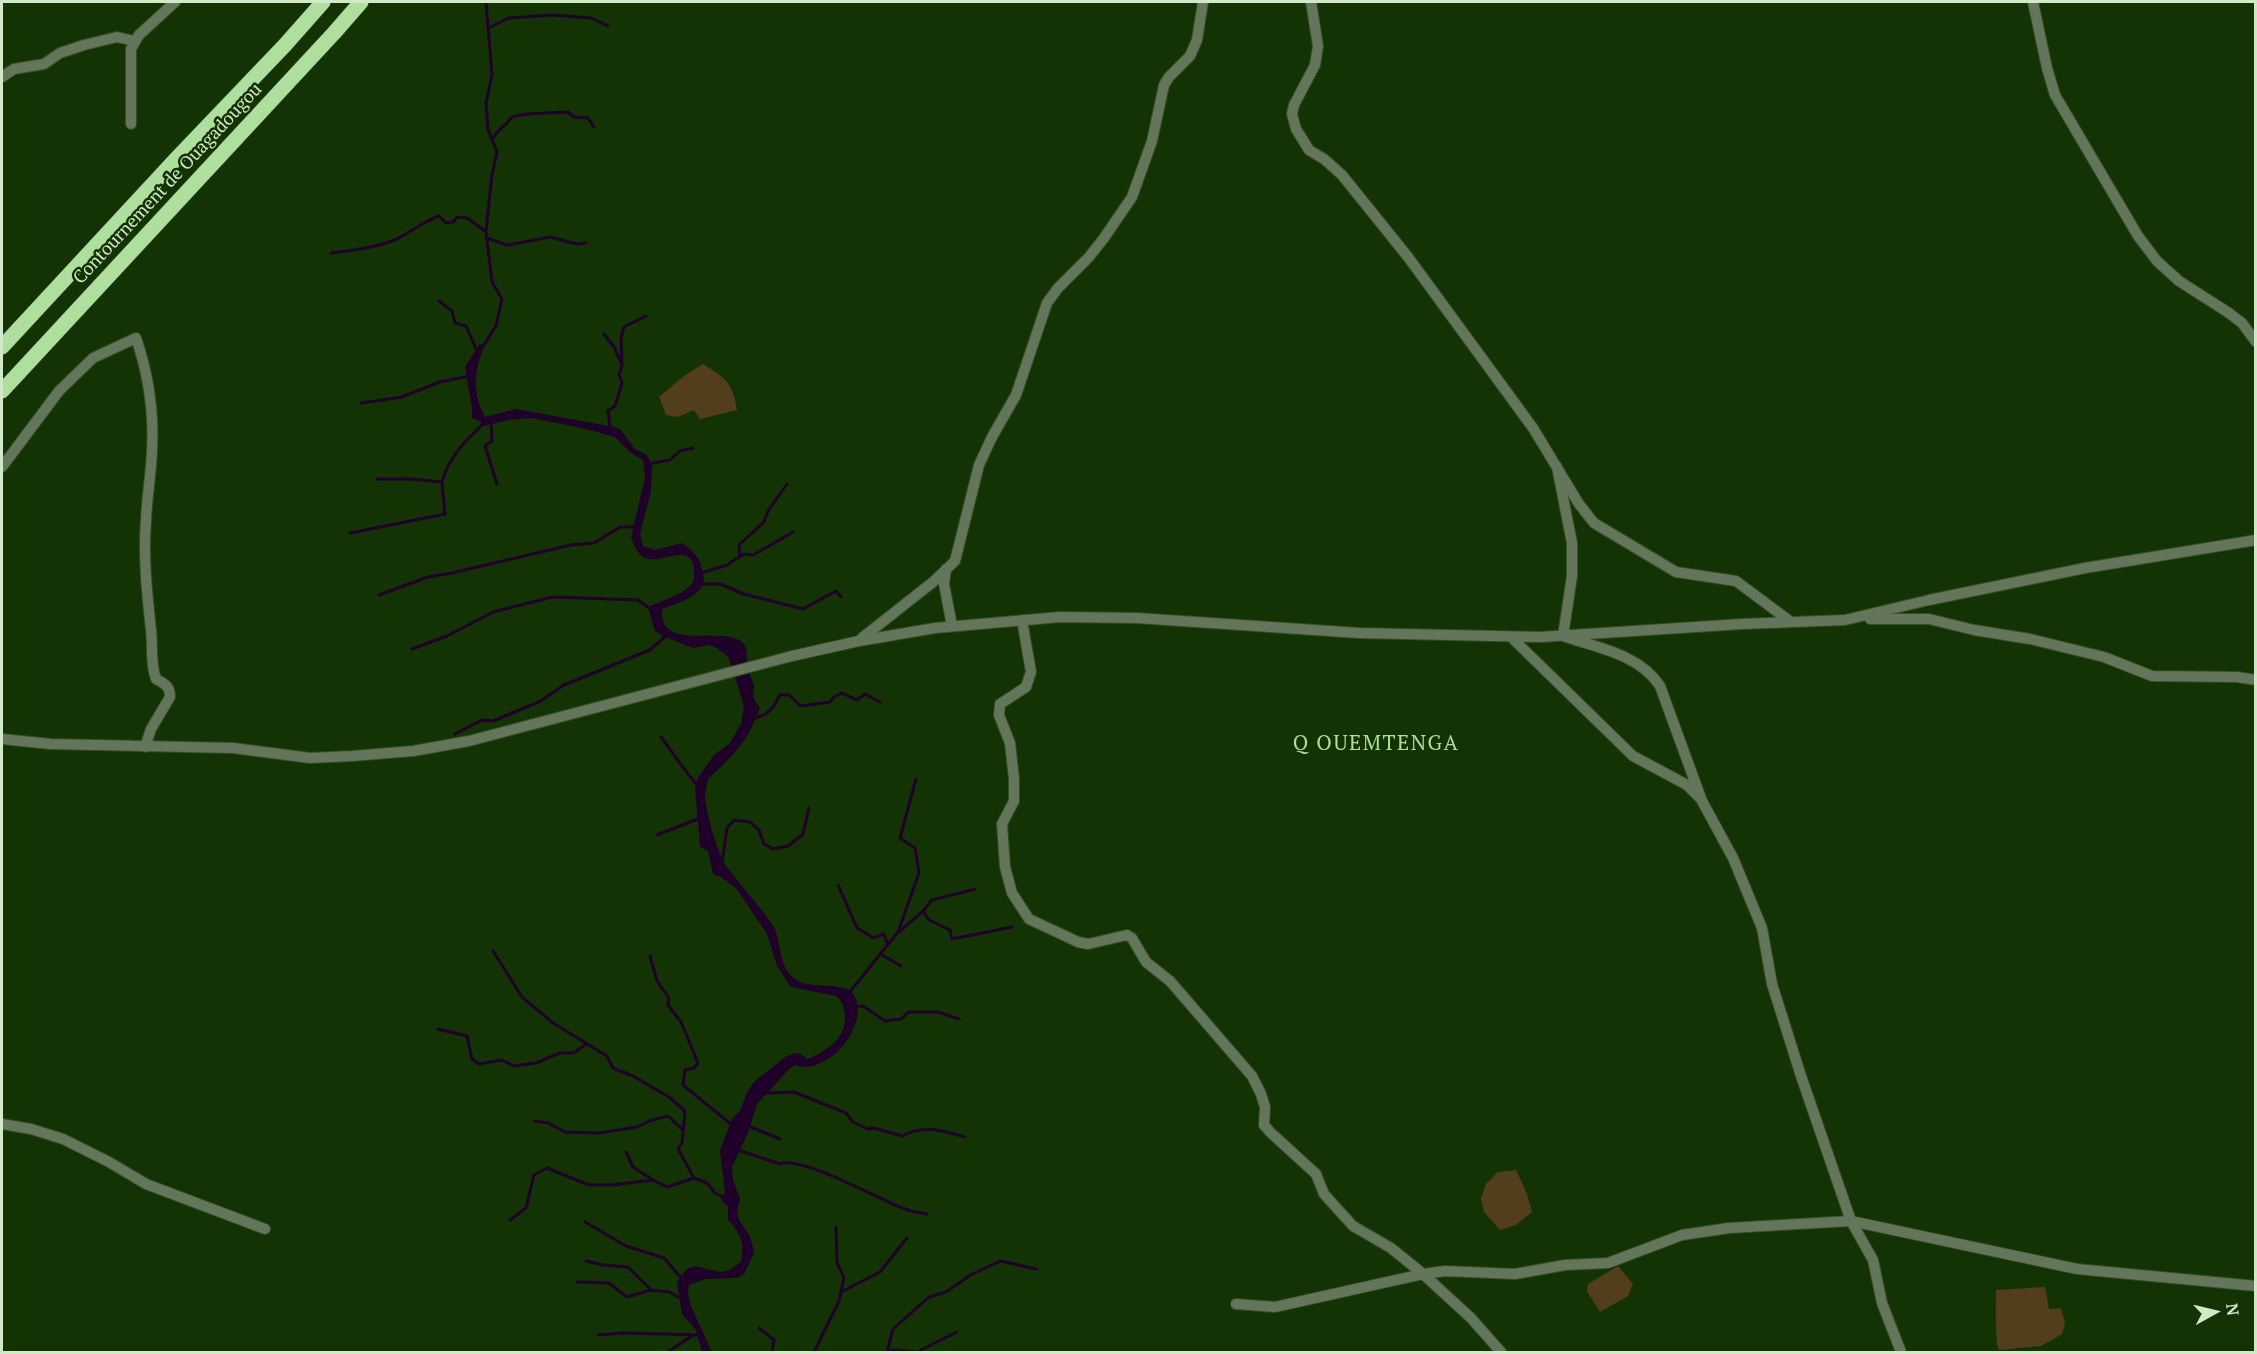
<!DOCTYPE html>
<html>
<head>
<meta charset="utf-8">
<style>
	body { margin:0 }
	#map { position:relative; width:2257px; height:1354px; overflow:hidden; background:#143305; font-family:"PT Serif",serif }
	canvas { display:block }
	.frame { position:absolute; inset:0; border:3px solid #d1e9c9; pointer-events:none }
	.north { position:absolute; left:2185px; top:1282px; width:60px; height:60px; -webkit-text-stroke:4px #143305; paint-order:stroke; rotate:82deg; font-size:16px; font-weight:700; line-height:24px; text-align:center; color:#d1e9c9 }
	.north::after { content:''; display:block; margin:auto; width:21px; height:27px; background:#d1e9c9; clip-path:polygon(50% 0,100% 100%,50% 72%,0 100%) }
</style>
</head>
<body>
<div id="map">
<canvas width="2257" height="1354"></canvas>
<div class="frame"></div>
<div class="north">N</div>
</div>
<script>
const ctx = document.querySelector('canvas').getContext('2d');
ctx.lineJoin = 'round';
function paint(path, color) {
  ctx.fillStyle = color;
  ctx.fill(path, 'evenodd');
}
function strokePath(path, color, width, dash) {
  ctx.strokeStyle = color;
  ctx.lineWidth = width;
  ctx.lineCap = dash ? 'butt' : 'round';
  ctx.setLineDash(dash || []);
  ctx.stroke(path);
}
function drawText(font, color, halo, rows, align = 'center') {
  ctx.font = font + ' "PT Serif",serif';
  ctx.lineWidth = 5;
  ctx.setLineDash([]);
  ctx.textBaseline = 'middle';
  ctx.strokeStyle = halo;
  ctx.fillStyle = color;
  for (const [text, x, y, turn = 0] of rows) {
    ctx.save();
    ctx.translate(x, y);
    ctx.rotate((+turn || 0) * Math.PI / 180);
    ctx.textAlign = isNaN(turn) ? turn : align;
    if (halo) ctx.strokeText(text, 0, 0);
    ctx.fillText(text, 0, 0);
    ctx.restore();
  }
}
const green = new Path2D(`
	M 703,364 C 726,379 732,381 737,410 L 700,419 L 694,410 L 678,417 L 666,415 L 659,397 L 684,376 Z
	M 1516,1170 L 1527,1194 L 1532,1212 L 1516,1225 L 1500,1230 L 1484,1212 L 1481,1198 L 1486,1184 L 1498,1172 Z
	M 1618,1266 L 1633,1284 L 1628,1296 L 1600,1312 L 1587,1291 L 1588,1284 Z
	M 2045,1287 L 2049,1309 L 2061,1308 L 2065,1323 L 2062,1334 L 2041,1346 L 1999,1350 C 1995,1343 1996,1303 1996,1290 Z`);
const water = new Path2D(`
	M 485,343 C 484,349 480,355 479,361 C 473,382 475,398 485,417 L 516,409 L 609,426 L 620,429 L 635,449 L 647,455 L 652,465 L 651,491 L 640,534 L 643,546 L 655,550 L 682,543 C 692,550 700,557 702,569 C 703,573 705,580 703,584 C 698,598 675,604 662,609 C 659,654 725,624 743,643 C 749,649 746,658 747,666 L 733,668 L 728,657 L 717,648 L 710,645 L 693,648 L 665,637 L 655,631 L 648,607 C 660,601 692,592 694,579 C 698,534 659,568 643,557 C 637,553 633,543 631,537 L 645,478 L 643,460 L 630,452 L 615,437 L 582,428 L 531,418 L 509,420 L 483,426 L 480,421 L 472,418 L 472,409 L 465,367 L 479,345 Z
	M 749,673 L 754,685 L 753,697 L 760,708 C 748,741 733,756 708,779 C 707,785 705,792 705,797 C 706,813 718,855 727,867 C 741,886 758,904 772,924 C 783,941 776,968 798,981 C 812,989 846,981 854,995 C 871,1025 827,1077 796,1065 L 790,1068 L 757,1104 L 748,1133 L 732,1167 L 733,1179 L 740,1199 L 737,1211 L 739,1220 L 750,1236 L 754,1252 L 745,1273 L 737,1278 L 706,1279 L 689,1285 L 688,1292 L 690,1304 L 712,1352 L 702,1352 L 696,1330 L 682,1314 L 677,1282 L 687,1269 L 695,1266 L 720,1272 L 730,1270 L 741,1262 C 745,1245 741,1233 728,1220 L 728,1207 L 721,1200 L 725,1192 L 720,1150 L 732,1119 L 740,1111 L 746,1094 L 754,1082 L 785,1057 L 795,1053 L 801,1054 L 807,1059 L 811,1058 C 819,1053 830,1048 836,1041 C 847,1030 849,1006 836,996 L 791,987 L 777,966 L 767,934 L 737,889 L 721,877 L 713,874 L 708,851 L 700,847 L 695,789 L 697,779 L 714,755 L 730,743 L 741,724 L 744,706 L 735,677 Z`);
const stream = new Path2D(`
	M 488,28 L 509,18 L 552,15 L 591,18 L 608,26
	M 492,140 C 497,129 505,127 512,117 L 526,114 L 568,112 L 574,117 L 588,118 L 594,127
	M 486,238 L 508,245 L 550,237 L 577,244 L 586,243
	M 331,253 C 354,250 376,248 397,239 C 411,232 424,221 439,216 L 446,223 L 453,222 L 457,217 L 467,218 L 485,231
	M 439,301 L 452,311 L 455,323 L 466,326 L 477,351
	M 604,334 L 614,347 L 621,363
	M 484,345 L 496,326 L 502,299 L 492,282 L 486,231 L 492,175 L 497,152 L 488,129 L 486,104 L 492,74 L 486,2
	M 361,403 L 402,397 L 440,382 L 469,376
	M 491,422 L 492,441 L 485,446 L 497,484
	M 610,427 L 608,411 L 615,406 L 622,383 L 619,374 L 622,366 L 621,338 L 624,327 L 646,316
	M 648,464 L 670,460 L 680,451 L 693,448
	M 377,479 L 410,479 L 442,482 C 448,458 466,440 484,423
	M 350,533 L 445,514 L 442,483
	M 740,556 L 739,545 L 764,522 L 768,511 L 787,484
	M 701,573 L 727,565 L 744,554 L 753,555 L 793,532
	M 702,584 L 720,584 L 744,594 L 803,609 L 836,591 L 841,597
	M 379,595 L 428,577 L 452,573 L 571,545 L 594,543 L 620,527 L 635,527
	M 412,649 L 447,636 L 493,612 L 553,597 L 638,600 L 649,608
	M 753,718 C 767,717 774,707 780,695 L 789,695 L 801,706 L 830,702 L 834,697 L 842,693 L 857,700 L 865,694 L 880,702
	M 455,734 L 482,720 L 493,721 L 539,702 L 564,685 L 650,650 L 666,636
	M 661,737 C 673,753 684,770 697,785
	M 657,835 L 700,818
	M 722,863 L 727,828 L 734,820 L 750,822 L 759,830 L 764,844 L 773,849 L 788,846 L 803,834 L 809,808
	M 838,885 L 857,928 L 874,938 L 884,934 L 888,945
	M 923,911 L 932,900 L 975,889
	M 899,932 L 923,911 L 929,920 L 950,930 L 952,939 L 1012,927
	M 493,951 L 522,997 L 553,1023 L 607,1056 L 613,1068 L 633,1076 L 669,1097 L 685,1111 L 682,1143 L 678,1149 L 694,1178 L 707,1183 L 715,1193 L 724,1197
	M 882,955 L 901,966
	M 650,956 L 657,981 L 669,998 L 668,1005 L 681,1022 L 698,1063 L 694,1068 L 685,1070 L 683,1085 L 732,1125
	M 849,993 L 898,932 L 919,873 L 915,848 L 900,838 L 916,779
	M 855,1007 L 863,1006 L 885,1021 L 901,1019 L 909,1012 L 938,1012 L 959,1019
	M 438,1029 L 467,1036 L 472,1059 L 479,1064 L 502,1060 L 514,1066 L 536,1063 L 560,1053 L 574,1053 L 586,1044
	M 765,1093 L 794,1092 L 846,1113 L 853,1122 L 868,1129 L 874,1128 L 902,1136 C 923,1124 944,1131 965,1137
	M 535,1121 L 548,1123 L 565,1132 L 600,1133 L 637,1127 L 649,1121 L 668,1116 L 683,1130
	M 748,1126 L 780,1139
	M 738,1150 L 780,1164 C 802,1155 879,1200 905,1209 C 912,1212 920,1212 927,1214
	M 626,1152 L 633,1167 L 653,1180
	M 510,1220 L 526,1208 L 534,1175 L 547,1168 L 589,1185 L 612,1185 L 653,1180 L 667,1187 L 694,1178
	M 585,1222 L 626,1246 L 664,1258 L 682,1279
	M 586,1261 L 603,1265 L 628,1267 L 651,1290 L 669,1292 L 680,1298
	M 577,1282 L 609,1283 L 627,1297 L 651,1290
	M 841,1292 L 880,1272 L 907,1238
	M 759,1328 L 774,1340 L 772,1352
	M 598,1335 L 623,1333 L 701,1335
	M 668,1352 L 693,1335
	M 814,1352 L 839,1301 L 844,1278 L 837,1262 L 836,1227
	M 885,1352 L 894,1350 L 917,1352 L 957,1332
	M 887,1352 L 893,1329 L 929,1297 L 946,1292 L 972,1274 L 1001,1261 L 1036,1269`);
const minor = new Path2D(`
	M 1311,2 L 1318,46 L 1315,65 L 1294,105 L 1292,114 L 1296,129 L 1309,150 L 1324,159 L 1342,175 L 1408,257 L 1533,428 L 1579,504 L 1594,523 L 1676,572 L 1736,581 L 1791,622
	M 2033,2 L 2047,68 L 2055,95 L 2138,236 L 2157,261 L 2179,281 L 2229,313 L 2242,323 L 2256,342
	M 2,77 L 14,69 L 44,64 L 60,53 L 84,45 L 117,37 L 134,41
	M 131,124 L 131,49 L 139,35 L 175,2
	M 2,467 L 59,391 L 93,358 L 136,338 C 148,373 154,414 152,451 C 151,474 147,497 146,520 C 143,556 147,593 151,630 C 153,646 150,664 156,679 C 165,684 170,686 170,697 L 151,729 L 145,747
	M 1557,467 L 1572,543 L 1572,576 L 1563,636 C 1598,648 1639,654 1660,686 L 1702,801 L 1733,858 L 1762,928 L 1772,984 L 1801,1076 L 1851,1221 L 1873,1260 L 1882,1303 L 1901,1352
	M 946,569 L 944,584 L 952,626
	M 1870,619 L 1929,619 L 1974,630 L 2030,639 L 2104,657 L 2152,676 L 2237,677 L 2256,680
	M 1022,620 L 1031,672 L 1026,687 L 1000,704 L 999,715 L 1010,743 L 1014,779 L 1014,801 L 1002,824 L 1005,867 L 1012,893 L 1029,919 L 1078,942 L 1088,944 L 1127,935 L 1132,938 L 1146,962 L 1170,981 L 1252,1076 L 1261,1094 L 1265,1107 L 1264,1125 L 1270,1132 L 1316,1174 L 1324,1194 L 1353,1226 L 1391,1248 L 1423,1274 L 1471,1318 L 1501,1352
	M 1511,637 L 1633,756 L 1687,785 L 1700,798
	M 862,638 L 933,582 L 955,561 L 979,465 L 992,437 L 1016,395 L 1047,303 L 1058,288 L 1089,257 L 1104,238 L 1132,197 L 1152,141 L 1164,85 L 1169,77 L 1190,56 L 1197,40 L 1203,2
	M 2,739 L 51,744 L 233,748 L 310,758 L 352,756 L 413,751 L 469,741 L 792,656 L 859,641 L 935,628 L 1060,617 L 1137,618 L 1359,633 L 1540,637 L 1742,624 L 1845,620 L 1929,600 L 2085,568 L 2256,540
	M 2,1124 L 31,1129 L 63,1139 L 109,1162 L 146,1184 L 265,1229
	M 1236,1304 L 1275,1307 L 1423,1274 L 1445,1271 L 1515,1274 L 1565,1265 L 1608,1263 L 1682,1235 L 1729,1228 L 1851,1221 L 2077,1269 L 2256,1286`);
const highway = new Path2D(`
	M 2,347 L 176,159 L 285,45 L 323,2
	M 2,391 L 334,33 L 361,2`);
const streetNames = [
	["Contournement de Ouagadougou",168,184,-47]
];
const quarterNames = [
	["Q OUEMTENGA",1376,744]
];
paint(green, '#533e1c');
paint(water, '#1f0029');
strokePath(stream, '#1f0029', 3);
strokePath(minor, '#325024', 12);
strokePath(highway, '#325024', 16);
strokePath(minor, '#63765c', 10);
strokePath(highway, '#afdf9e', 15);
drawText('18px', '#d1e9c9', '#143305', streetNames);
ctx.letterSpacing = '1.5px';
drawText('21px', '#addc9b', '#143305', quarterNames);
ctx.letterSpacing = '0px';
</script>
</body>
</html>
